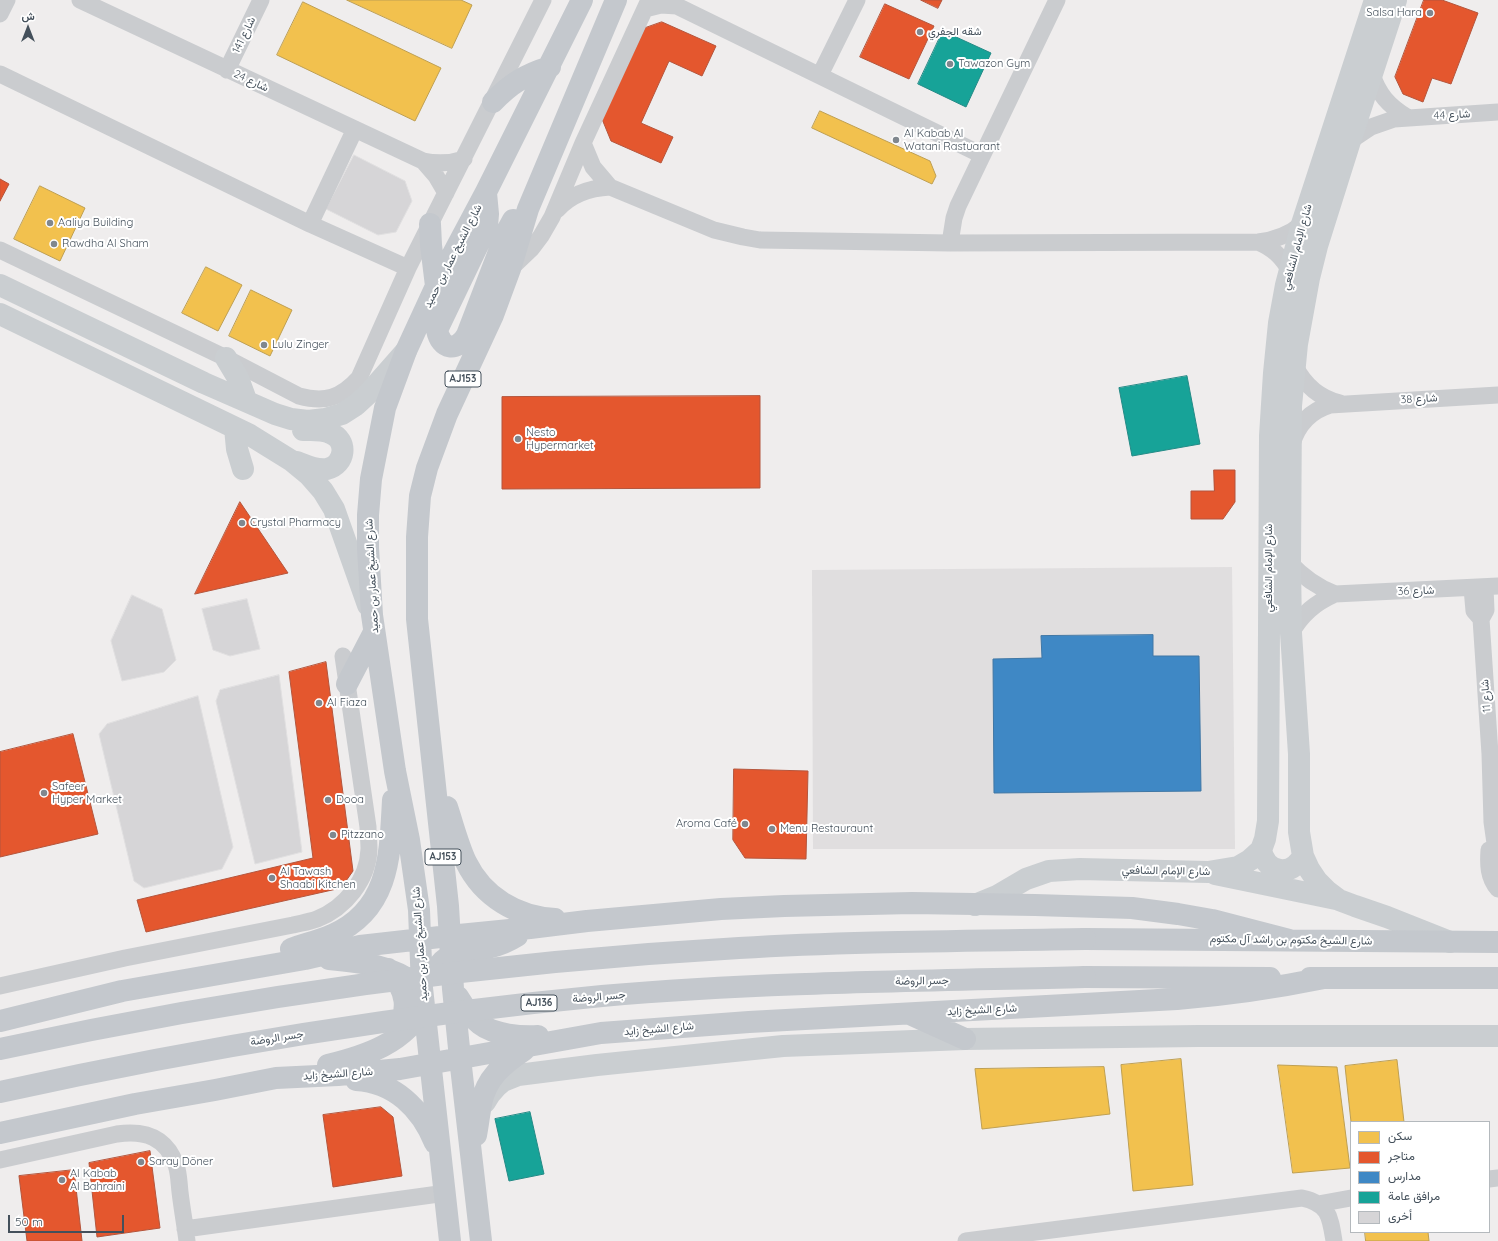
<!DOCTYPE html>
<html>
<head>
<meta charset="utf-8">
<style>
	body { margin:0 }
	#map { position:relative; width:1498px; height:1241px; overflow:hidden; background:#efeded; font-family:Quicksand,Vazirmatn,sans-serif }
	canvas { display:block }
	.legend { position:absolute; left:1350px; top:1121px; width:140px; height:112px; box-sizing:border-box; background:#fff; border:1px solid #b4b9bd; margin:0; padding:5px 7px; list-style:none; font-size:12px; color:#44505b }
	.legend li { display:flex; align-items:center; gap:8px; height:20px }
	.legend b { width:20px; border:1px solid #b4b9bd }
	.north { position:absolute; left:8px; top:8px; width:40px; height:40px; -webkit-text-stroke:3px #fff; paint-order:stroke; rotate:0deg; font-size:11px; font-weight:700; line-height:16px; text-align:center; color:#44505b }
	.north::after { content:''; display:block; margin:auto; width:14px; height:18px; background:#44505b; clip-path:polygon(50% 0,100% 100%,50% 72%,0 100%) }
	.scale { position:absolute; left:8px; top:1215px; width:116px; height:18px; box-sizing:border-box; border:2px solid #44505b; border-top:0; padding-left:5px; font-size:12px; line-height:14px; white-space:nowrap; color:#44505b; -webkit-text-stroke:3px #fff; paint-order:stroke }
</style>
</head>
<body>
<div id="map">
<canvas width="1498" height="1241"></canvas>
<ul class="legend">
<li><b style="height:11px;background:#f2c14e"></b>سكن</li>
<li><b style="height:11px;background:#e4572e"></b>متاجر</li>
<li><b style="height:11px;background:#3f88c5"></b>مدارس</li>
<li><b style="height:11px;background:#17a398"></b>مرافق عامة</li>
<li><b style="height:11px;background:#d6d5d7"></b>أخرى</li>
</ul>
<div class="north">ش</div>
<div class="scale">50 m</div>
</div>
<script>
const ctx = document.querySelector('canvas').getContext('2d');
ctx.lineJoin = 'round';
function paint(path, color) {
  ctx.fillStyle = color;
  ctx.fill(path, 'evenodd');
}
function strokePath(path, color, width, dash) {
  ctx.strokeStyle = color;
  ctx.lineWidth = width;
  ctx.lineCap = dash ? 'butt' : 'round';
  ctx.setLineDash(dash || []);
  ctx.stroke(path);
}
function drawText(font, color, halo, rows, align = 'center') {
  ctx.font = font + ' Quicksand,Vazirmatn,sans-serif';
  ctx.lineWidth = 4;
  ctx.setLineDash([]);
  ctx.textBaseline = 'middle';
  ctx.strokeStyle = halo;
  ctx.fillStyle = color;
  for (const [text, x, y, turn = 0] of rows) {
    ctx.save();
    ctx.translate(x, y);
    ctx.rotate((+turn || 0) * Math.PI / 180);
    ctx.textAlign = isNaN(turn) ? turn : align;
    if (halo) ctx.strokeText(text, 0, 0);
    ctx.fillText(text, 0, 0);
    ctx.restore();
  }
}
const education = new Path2D(`
	M 1232,567 L 1235,849 L 813,849 L 812,570 Z`);
const homes = new Path2D(`
	M 347,0 L 461,0 L 472,5 L 452,48 Z
	M 303,2 L 441,68 L 415,121 L 277,55 Z
	M 820,111 L 930,161 L 936,176 L 932,184 L 812,128 Z
	M 40,186 L 85,208 L 60,261 L 14,239 Z
	M 206,267 L 242,285 L 218,331 L 182,313 Z
	M 251,290 L 292,310 L 270,356 L 229,336 Z
	M 1181,1059 L 1193,1185 L 1133,1191 L 1121,1065 Z
	M 1397,1060 L 1404,1122 L 1351,1122 L 1345,1066 Z
	M 1278,1065 L 1337,1067 L 1350,1168 L 1293,1173 Z
	M 1104,1067 L 1110,1114 L 982,1129 L 975,1069 Z
	M 1365,1232 L 1428,1232 L 1429,1241 L 1366,1241 Z`);
const shops = new Path2D(`
	M 921,0 L 942,0 L 938,8 Z
	M 1424,0 L 1442,0 L 1478,13 L 1451,84 L 1432,78 L 1423,102 L 1403,94 L 1395,77 Z
	M 885,4 L 934,26 L 909,79 L 860,57 Z
	M 662,22 L 716,46 L 702,76 L 669,61 L 641,123 L 673,137 L 661,163 L 611,141 L 602,119 L 645,28 Z
	M 0,179 L 9,184 L 0,201 Z
	M 760,396 L 760,488 L 502,489 L 502,397 Z
	M 1214,470 L 1235,470 L 1235,502 L 1223,519 L 1191,519 L 1191,491 L 1214,491 Z
	M 240,502 L 288,573 L 195,594 Z
	M 326,662 L 353,871 L 341,888 L 146,932 L 137,900 L 313,858 L 289,672 Z
	M 73,734 L 98,834 L 0,857 L 0,752 Z
	M 734,769 L 808,771 L 806,859 L 745,858 L 733,840 Z
	M 381,1107 L 393,1117 L 402,1176 L 333,1187 L 323,1115 Z
	M 150,1151 L 160,1228 L 97,1237 L 89,1163 Z
	M 74,1170 L 82,1241 L 27,1241 L 19,1176 Z`);
const schools = new Path2D(`
	M 1153,635 L 1153,656 L 1199,656 L 1201,791 L 994,793 L 993,659 L 1042,658 L 1041,636 Z`);
const public = new Path2D(`
	M 943,31 L 991,53 L 966,107 L 918,84 Z
	M 1187,376 L 1200,444 L 1132,456 L 1119,388 Z
	M 530,1112 L 544,1174 L 509,1181 L 495,1119 Z`);
const building = new Path2D(`
	M 354,155 L 405,181 L 412,201 L 396,232 L 378,235 L 326,209 Z
	M 132,595 L 162,609 L 176,660 L 164,672 L 122,681 L 111,641 Z
	M 247,599 L 260,649 L 230,656 L 213,650 L 202,609 Z
	M 279,675 L 302,852 L 255,864 L 216,701 L 220,690 Z
	M 198,696 L 233,847 L 222,869 L 144,888 L 134,881 L 99,734 L 107,724 Z`);
const street = new Path2D(`
	M 80,0 L 423,161 C 437,164 449,164 464,159
	M 645,9 L 661,5 L 677,6 L 982,155
	M 0,14 L 7,0
	M 227,70 L 261,0
	M 0,74 L 310,224 L 408,268
	M 1372,74 C 1378,94 1389,106 1407,117
	M 820,75 L 857,0
	M 1350,141 L 1371,127 L 1394,119 L 1498,112
	M 583,143 L 593,167 L 610,187 L 714,230 L 743,237 L 760,240 L 950,243 L 1258,242 C 1276,240 1289,235 1302,224
	M 423,161 L 436,176 L 446,193
	M 557,210 C 571,194 589,188 610,187
	M 310,224 L 355,129
	M 1258,242 C 1273,248 1282,257 1290,271
	M 950,243 L 954,218 L 958,206 L 1057,0
	M 0,250 L 226,358 L 299,396 C 325,403 341,398 359,378 L 408,268 L 543,0
	M 510,269 L 532,248 L 541,236 L 552,217 L 583,143 L 649,0
	M 1295,366 C 1305,386 1319,398 1340,403
	M 1292,444 C 1298,424 1310,411 1330,405 L 1498,395
	M 1290,563 C 1303,577 1317,587 1335,594
	M 1485,587 L 1486,610 L 1481,619 L 1490,754 L 1492,822 L 1498,864
	M 1472,588 L 1474,611 L 1481,619
	M 1291,633 C 1302,614 1315,603 1335,594 L 1498,586
	M 1489,850 C 1488,864 1488,878 1498,889
	M 0,986 L 125,958 L 293,925 C 301,923 309,922 317,919 C 345,908 368,880 369,849 C 369,842 368,834 368,827 L 343,656
	M 0,1160 L 117,1134 C 145,1130 166,1137 176,1165 C 179,1173 179,1184 180,1192 C 182,1209 185,1225 187,1241
	M 1489,1179 L 1498,1178
	M 1318,1204 L 1351,1198
	M 185,1229 L 446,1193
	M 966,1241 L 1302,1198 C 1329,1204 1330,1216 1334,1241`);
const secondary = new Path2D(`
	M 1396,0 L 1350,141 L 1317,246 L 1309,278 L 1297,344 L 1291,406 L 1290,563 L 1291,633 L 1299,754 L 1299,832 L 1303,856 L 1309,869 L 1317,881 L 1327,891 L 1339,900 L 1355,906 L 1387,917 L 1450,942
	M 0,285 L 204,383 L 275,414 L 291,419 L 308,421 L 325,419 L 342,414 L 356,405 L 369,393 L 406,351
	M 0,314 L 250,435 L 292,461 L 309,475 L 323,491 L 334,509 L 368,605
	M 226,358 L 238,378 L 246,400
	M 235,428 L 237,449 L 243,469
	M 297,462 C 305,465 317,471 327,469 C 345,465 349,440 330,433 C 323,429 311,430 303,430
	M 1261,850 C 1266,873 1291,878 1303,856
	M 1215,874 L 1336,899
	M 975,905 L 997,896 L 1026,879 L 1049,871 L 1080,869 L 1208,872 L 1238,867 L 1250,860 L 1261,850 L 1265,839 L 1268,821 L 1270,436 L 1274,373 L 1279,323 L 1286,285 L 1302,224 L 1375,0
	M 485,1102 L 490,1094 L 497,1086 L 503,1081 L 518,1075 L 597,1065 L 783,1046 L 965,1039 L 1198,1036 L 1498,1036`);
const primary = new Path2D(`
	M 493,102 C 510,84 526,74 550,67
	M 486,193 L 488,214 L 487,226 L 437,330 C 441,350 457,352 467,335 L 507,231 L 513,220
	M 430,224 L 431,245 L 436,286
	M 347,684 L 374,632
	M 447,807 C 453,825 458,845 466,862 C 483,897 517,917 555,919
	M 1085,939 L 1498,942
	M 291,949 C 304,944 319,941 332,935 C 390,910 390,855 393,800
	M 329,959 C 361,962 391,965 417,985
	M 440,964 C 451,949 475,952 491,947 C 500,945 509,941 517,936
	M 388,969 C 408,992 409,1008 397,1036
	M 1085,977 L 1270,978
	M 1310,978 L 1498,978
	M 458,997 C 464,1007 471,1017 480,1024 C 494,1035 522,1037 538,1036
	M 912,1015 L 965,1039
	M 0,1021 L 122,991 L 305,959 L 360,946 L 449,936 L 530,928 L 587,921 L 721,909 L 784,906 L 912,903 L 1035,905 L 1132,908 L 1178,914 L 1212,920 L 1289,940
	M 328,1065 C 365,1056 406,1043 424,1006
	M 356,1080 C 394,1082 421,1108 435,1143
	M 0,1133 L 135,1104 L 215,1090 L 276,1078 L 338,1075 L 400,1069 L 601,1033 L 749,1022 L 1177,999 C 1227,995 1275,988 1324,978
	M 476,1135 C 478,1125 479,1115 481,1104 C 486,1078 503,1064 524,1050
	M 450,1241 L 422,988 L 419,910 L 409,840 L 395,771 L 372,615 L 368,548 L 368,515 L 371,479 L 385,408 L 406,351 L 436,286 L 486,192 L 582,0
	M 481,1241 L 460,1058 L 453,989 L 448,906 L 417,619 L 417,537 L 420,496 L 427,468 L 447,414 L 493,315 L 510,269 L 528,209 L 616,0`);
const primaryBridge = new Path2D(`
	M 0,1049 C 243,996 491,962 739,948 C 854,941 969,941 1085,939
	M 0,1092 C 199,1048 399,1015 602,996 C 762,982 924,981 1085,977`);
const markers = [
	[1430,13,4,"#80878e"],
	[920,32,4,"#80878e"],
	[950,64,4,"#80878e"],
	[896,140,4,"#80878e"],
	[50,223,4,"#80878e"],
	[54,244,4,"#80878e"],
	[264,345,4,"#80878e"],
	[518,439,4,"#80878e"],
	[242,523,4,"#80878e"],
	[319,703,4,"#80878e"],
	[44,793,4,"#80878e"],
	[328,800,4,"#80878e"],
	[745,824,4,"#80878e"],
	[772,829,4,"#80878e"],
	[333,835,4,"#80878e"],
	[272,878,4,"#80878e"],
	[141,1162,4,"#80878e"],
	[62,1180,4,"#80878e"]
];
const shields = [
	[463,379,36],
	[443,857,36],
	[539,1003,36]
];
const shieldNames = [
	["AJ153",463,379],
	["AJ153",443,857],
	["AJ136",539,1003]
];
const poiNames = [
	["Salsa Hara",1422,13,"right"],
	["شقه الجفري",928,32],
	["Tawazon Gym",958,64],
	["Al Kabab Al",904,134],
	["Watani Rastuarant",904,147],
	["Aaliya Building",58,223],
	["Rawdha Al Sham",62,244],
	["Lulu Zinger",272,345],
	["Nesto",526,433],
	["Hypermarket",526,446],
	["Crystal Pharmacy",250,523],
	["Al Fiaza",327,703],
	["Safeer",52,787],
	["Hyper Market",52,800],
	["Dooa",336,800],
	["Aroma Café",737,824,"right"],
	["Menu Restauraunt",780,829],
	["Pitzzano",341,835],
	["Al Tawash",280,872],
	["Shaabi Kitchen",280,885],
	["Saray Döner",149,1162],
	["Al Kabab",70,1174],
	["Al Bahraini",70,1187]
];
const streetNames = [
	["شارع 141",244,35,-64],
	["شارع 24",251,81,25],
	["شارع 44",1452,115,-3],
	["شارع الإمام الشافعي",1297,247,-75],
	["شارع الشيخ عمار بن حميد",453,256,-63],
	["شارع 38",1419,399,-3],
	["شارع الإمام الشافعي",1269,568,-90],
	["شارع الشيخ عمار بن حميد",372,576,-93],
	["شارع 36",1416,591,-2],
	["شارع 11",1486,696,-94],
	["شارع الإمام الشافعي",1166,871,1],
	["شارع الشيخ مكتوم بن راشد آل مكتوم",1291,940,1],
	["شارع الشيخ عمار بن حميد",420,944,-94],
	["جسر الروضة",922,981,-1],
	["جسر الروضة",599,997,-5],
	["شارع الشيخ زايد",982,1010,-3],
	["شارع الشيخ زايد",659,1029,-5],
	["جسر الروضة",277,1038,-9],
	["شارع الشيخ زايد",338,1074,-4]
];
paint(education, '#e0dedf');
paint(homes, '#f2c14e');
strokePath(homes, '#be9f52', 1);
paint(shops, '#e4572e');
strokePath(shops, '#b4553c', 1);
paint(schools, '#3f88c5');
strokePath(schools, '#4077a5', 1);
paint(public, '#17a398');
strokePath(public, '#248a86', 1);
paint(building, '#d6d5d7');
strokePath(building, '#e0dfe0', 1);
strokePath(street, '#cacccf', 17);
strokePath(secondary, '#caced1', 22);
strokePath(primary, '#c4c8cd', 22);
strokePath(primaryBridge, '#c4c8cd', 22);
for (const [x, y, r, color] of markers) {
  const dot = new Path2D();
  dot.arc(x, y, r, 0, 2 * Math.PI);
  ctx.fillStyle = color;
  ctx.fill(dot);
  strokePath(dot, '#fff', 1.5);
}
for (const [x, y, w] of shields) {
  const box = new Path2D();
  box.roundRect(x - w / 2, y - 8, w, 16, 3);
  ctx.fillStyle = '#fff';
  ctx.fill(box);
  strokePath(box, '#44505b', 1);
}
drawText('bold 10px', '#44505b', null, shieldNames);
drawText('11px', '#44505b', '#fff', poiNames, 'left');
drawText('11px', '#44505b', '#fff', streetNames);
</script>
</body>
</html>
